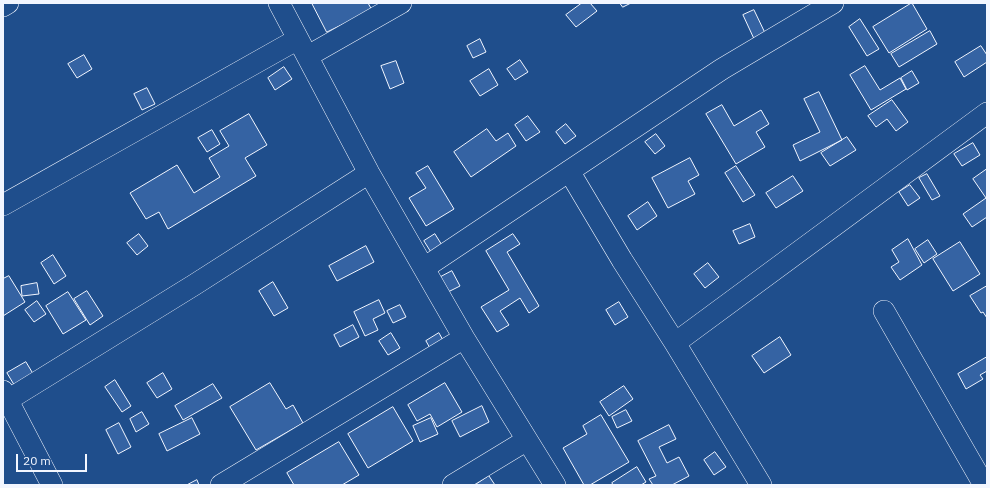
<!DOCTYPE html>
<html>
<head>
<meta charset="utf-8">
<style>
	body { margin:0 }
	#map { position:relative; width:990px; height:488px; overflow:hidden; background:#1f4e8c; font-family:"IBM Plex Sans",sans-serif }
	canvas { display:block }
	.frame { position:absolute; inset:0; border:4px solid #f2f6ff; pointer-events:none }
	.scale { position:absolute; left:16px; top:454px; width:71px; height:18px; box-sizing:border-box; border:2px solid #f2f6ff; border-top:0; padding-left:5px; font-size:12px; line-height:14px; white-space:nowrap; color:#f2f6ff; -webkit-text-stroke:3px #1f4e8c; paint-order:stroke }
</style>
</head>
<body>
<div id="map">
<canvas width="990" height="488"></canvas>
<div class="frame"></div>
<div class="scale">20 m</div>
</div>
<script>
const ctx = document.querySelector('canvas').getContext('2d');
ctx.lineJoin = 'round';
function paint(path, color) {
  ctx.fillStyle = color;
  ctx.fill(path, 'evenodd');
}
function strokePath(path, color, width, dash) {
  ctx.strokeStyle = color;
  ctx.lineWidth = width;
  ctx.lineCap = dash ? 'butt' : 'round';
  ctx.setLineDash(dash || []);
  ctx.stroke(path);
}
const building = new Path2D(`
	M 312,3 L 368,3 L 372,10 L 327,32 Z
	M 582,3 L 590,3 L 597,11 L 576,27 L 566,15 Z
	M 620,3 L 631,3 L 623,7 Z
	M 912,3 L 927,29 L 889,53 L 873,27 Z
	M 754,10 L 766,35 L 755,41 L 743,15 Z
	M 860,19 L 879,49 L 867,56 L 849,27 Z
	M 930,31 L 937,44 L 899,67 L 891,54 Z
	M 480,39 L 486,52 L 473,58 L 467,46 Z
	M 981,46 L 987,55 L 987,62 L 964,77 L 955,62 Z
	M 84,55 L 92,69 L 77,78 L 68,64 Z
	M 520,60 L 528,72 L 515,80 L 507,69 Z
	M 396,61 L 404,83 L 390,89 L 381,66 Z
	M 865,66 L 880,90 L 900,78 L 906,89 L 871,110 L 850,75 Z
	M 284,67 L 292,79 L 275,90 L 268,78 Z
	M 489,69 L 498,85 L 480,96 L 470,81 Z
	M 912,71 L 919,83 L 907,90 L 901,78 Z
	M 147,88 L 155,104 L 142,110 L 134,94 Z
	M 819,92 L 842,140 L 800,161 L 793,145 L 820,132 L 804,99 Z
	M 892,100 L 908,122 L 896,131 L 887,119 L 876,127 L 868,116 Z
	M 722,105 L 734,126 L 761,110 L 769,124 L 756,132 L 765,147 L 736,164 L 706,114 Z
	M 249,114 L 267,145 L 245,158 L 256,176 L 168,229 L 159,212 L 146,219 L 130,193 L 177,165 L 194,193 L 220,177 L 209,158 L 229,146 L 220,131 Z
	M 528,116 L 540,132 L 526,141 L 515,125 Z
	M 566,124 L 576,136 L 565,144 L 556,132 Z
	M 487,129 L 496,141 L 508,133 L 516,146 L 471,177 L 454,152 Z
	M 212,130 L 220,144 L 207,152 L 198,138 Z
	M 656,134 L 665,146 L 655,154 L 645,142 Z
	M 847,137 L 856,150 L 830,166 L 821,153 Z
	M 973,143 L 980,155 L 962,166 L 954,154 Z
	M 690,158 L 699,175 L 688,181 L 695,194 L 668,208 L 652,178 Z
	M 428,166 L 454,209 L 426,226 L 409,198 L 426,188 L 416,173 Z
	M 736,166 L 755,195 L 743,202 L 725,173 Z
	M 987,169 L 987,217 L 972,227 L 963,214 L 986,198 L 973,179 Z
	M 927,174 L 940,196 L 932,200 L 919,178 Z
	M 793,176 L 803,191 L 776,208 L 766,193 Z
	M 910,185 L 920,198 L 908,206 L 899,192 Z
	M 648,202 L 657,216 L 637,230 L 628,216 Z
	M 750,224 L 755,237 L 739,244 L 733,231 Z
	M 139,234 L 148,246 L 137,255 L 127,243 Z
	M 435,234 L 445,250 L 434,257 L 424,241 Z
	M 513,234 L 520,244 L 507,252 L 539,306 L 529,313 L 520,298 L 500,311 L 509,325 L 497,332 L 481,307 L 509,290 L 486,251 Z
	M 908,239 L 922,265 L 900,280 L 891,267 L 899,262 L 892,250 Z
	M 928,240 L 937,254 L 924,263 L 915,249 Z
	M 960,242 L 980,274 L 953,291 L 933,259 Z
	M 366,246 L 374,262 L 337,281 L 329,266 Z
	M 53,255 L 66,276 L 54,284 L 41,263 Z
	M 708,263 L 719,277 L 705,288 L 694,274 Z
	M 452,271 L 460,286 L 444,294 L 437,279 Z
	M 9,276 L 25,302 L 3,316 L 3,279 Z
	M 273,282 L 288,308 L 274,316 L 259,291 Z
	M 37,283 L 39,294 L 22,296 L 21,286 Z
	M 987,286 L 987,318 L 983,312 L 981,313 L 970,296 Z
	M 87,291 L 103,316 L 90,325 L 74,299 Z
	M 68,292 L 86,320 L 63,334 L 46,306 Z
	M 379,300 L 385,313 L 373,319 L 378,330 L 365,336 L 354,312 Z
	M 37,301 L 46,314 L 34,322 L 25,310 Z
	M 619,302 L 628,317 L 615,325 L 606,310 Z
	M 400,305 L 406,317 L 393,323 L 387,311 Z
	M 353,325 L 359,337 L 340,347 L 334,335 Z
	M 391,333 L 400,348 L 388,355 L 379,341 Z
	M 439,333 L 448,349 L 435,357 L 426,341 Z
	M 780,337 L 791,355 L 764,373 L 752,356 Z
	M 987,357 L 987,371 L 980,375 L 983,379 L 966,389 L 958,374 Z
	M 26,362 L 35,377 L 16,388 L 7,373 Z
	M 163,373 L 172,389 L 157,398 L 147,383 Z
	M 115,380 L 131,406 L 122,412 L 105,387 Z
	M 270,383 L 286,409 L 293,405 L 303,423 L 256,450 L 230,407 Z
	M 445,383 L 462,412 L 437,427 L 430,414 L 417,421 L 408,405 Z
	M 213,384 L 222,398 L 183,420 L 175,406 Z
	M 624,386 L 633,399 L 609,416 L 600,402 Z
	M 482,406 L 489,422 L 460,437 L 452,421 Z
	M 393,407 L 413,441 L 368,468 L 348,434 Z
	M 626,410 L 632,421 L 617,428 L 612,417 Z
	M 142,412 L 149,424 L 136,432 L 130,419 Z
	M 601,415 L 629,462 L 590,485 L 584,485 L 563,448 L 587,434 L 583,426 Z
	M 192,418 L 200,434 L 167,451 L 159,434 Z
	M 431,418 L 438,434 L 420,442 L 413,426 Z
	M 119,423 L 131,447 L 118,454 L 106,430 Z
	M 669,425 L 676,439 L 659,447 L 667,463 L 679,457 L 689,476 L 672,485 L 653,485 L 649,479 L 656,476 L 638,441 Z
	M 339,442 L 359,475 L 342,485 L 294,485 L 287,473 Z
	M 715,452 L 726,467 L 714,475 L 704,460 Z
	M 637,467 L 646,482 L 641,485 L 613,485 L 612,483 Z
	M 489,476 L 495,485 L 475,485 Z
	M 197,480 L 199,485 L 187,485 Z`);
const street = new Path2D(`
	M 279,3 L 369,173 L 464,338 L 555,485
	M 3,6 L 8,3
	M 308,56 L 401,3
	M 569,171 L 622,260 L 675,343 L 761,485
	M 3,205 L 298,39
	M 424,268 L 722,69 L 833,3
	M 884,311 L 984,485
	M 675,343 L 987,113
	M 3,391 L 52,485
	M 3,403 L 194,285 L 369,173
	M 221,485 L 464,338
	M 453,485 L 527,440`);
paint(building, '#3563a3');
strokePath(building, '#f2f6ff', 1);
strokePath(street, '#f2f6ff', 22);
strokePath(street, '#1f4e8c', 21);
</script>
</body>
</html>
